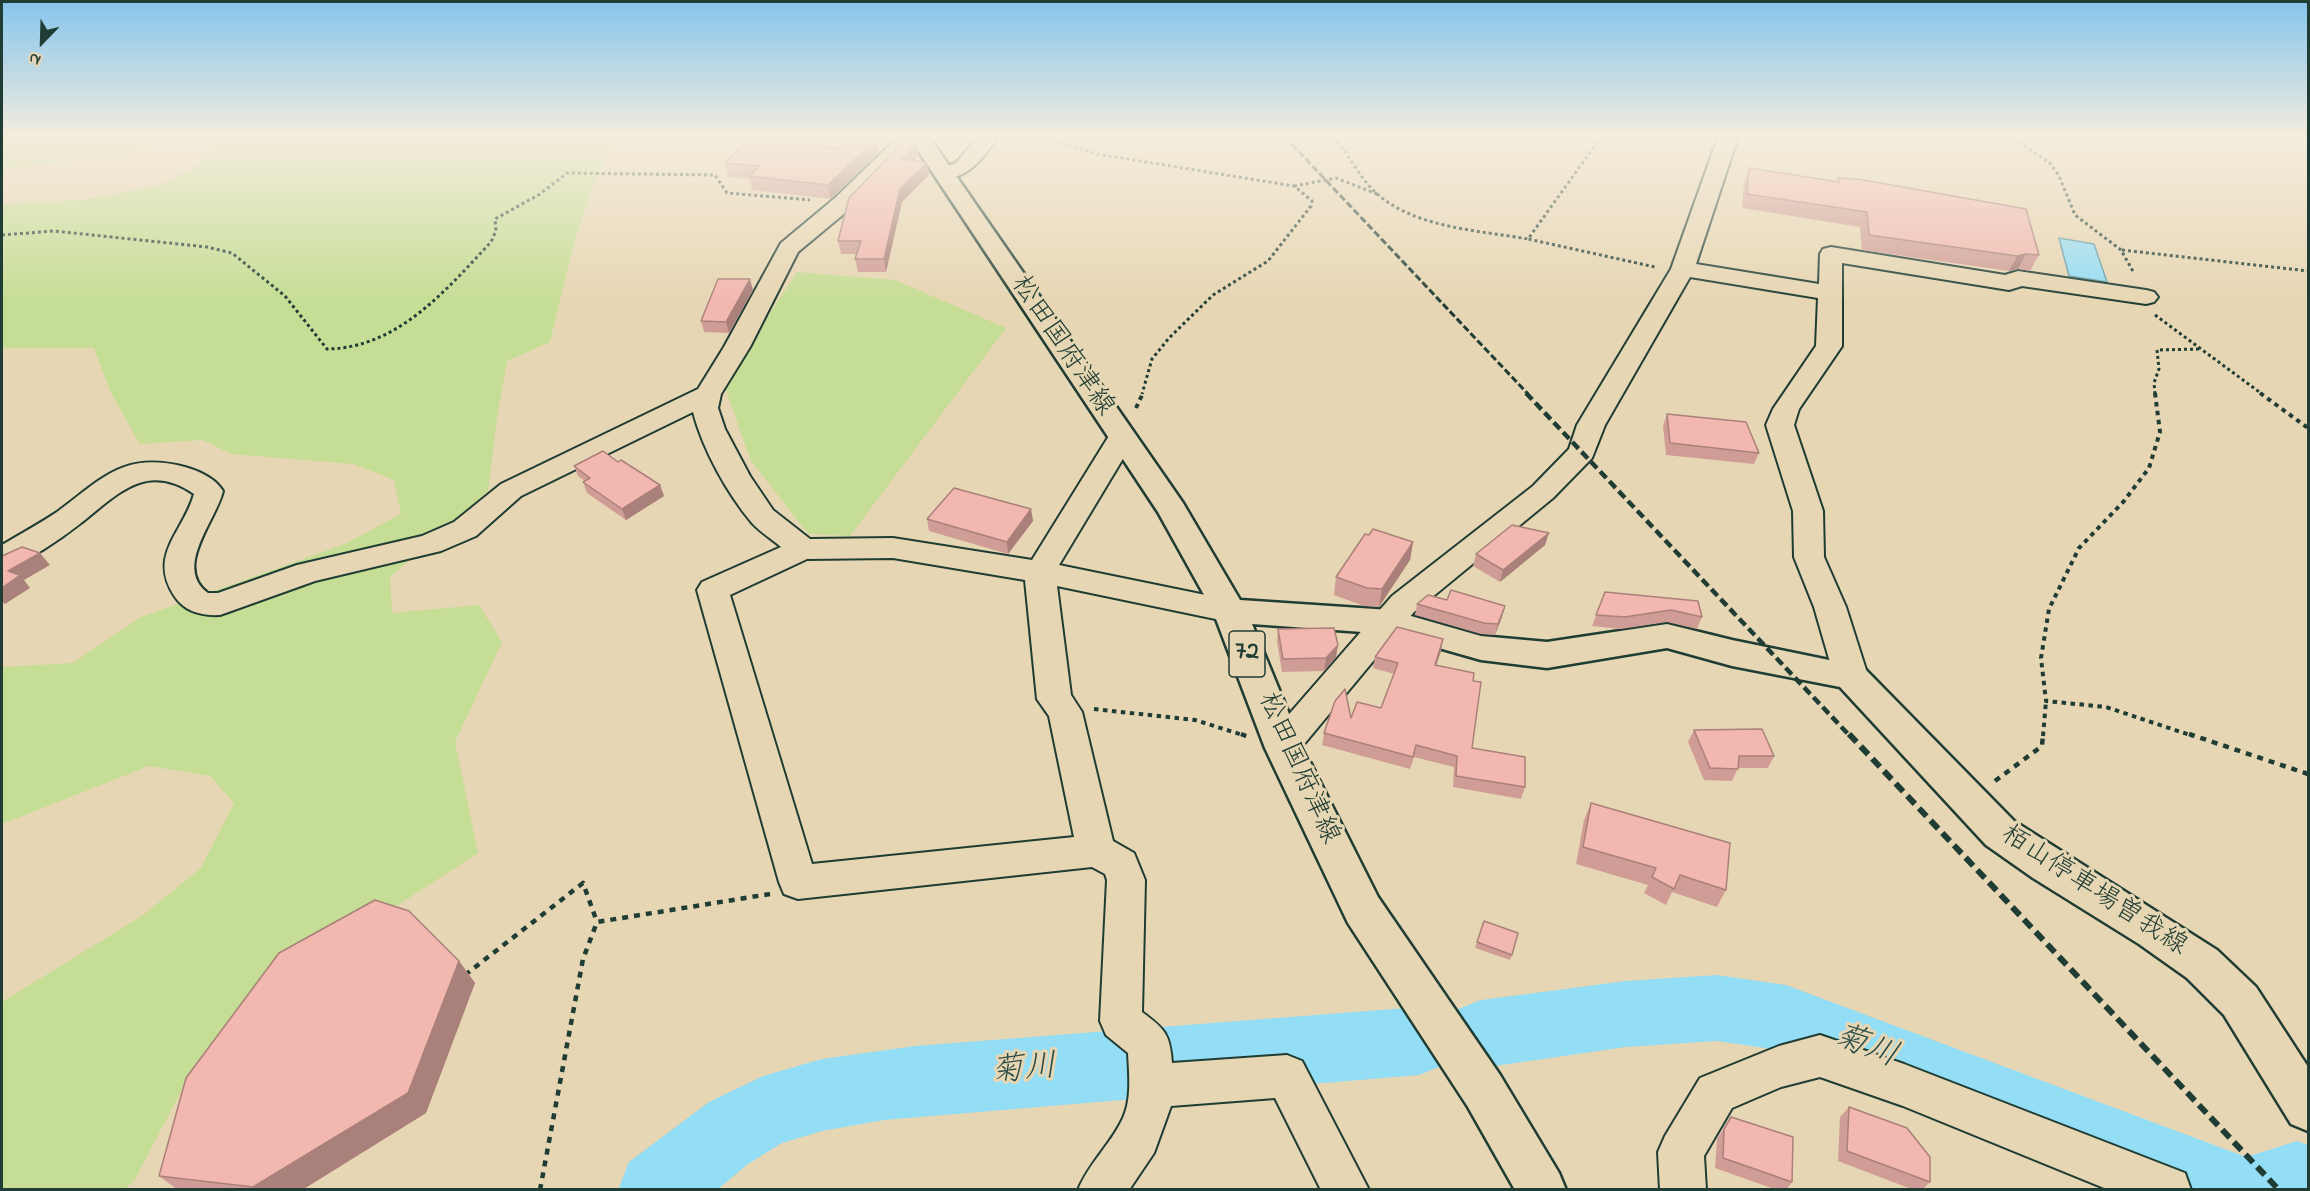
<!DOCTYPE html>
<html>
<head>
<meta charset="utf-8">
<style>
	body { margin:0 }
	#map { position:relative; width:2310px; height:1191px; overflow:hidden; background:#e7d6b3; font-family:"Indie Flower",sans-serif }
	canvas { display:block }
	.frame { position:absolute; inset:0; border:3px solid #1f3d34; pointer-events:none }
	.north { position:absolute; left:12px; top:12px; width:60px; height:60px; -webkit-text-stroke:4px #e7d6b3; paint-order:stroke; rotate:203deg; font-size:16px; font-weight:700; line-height:24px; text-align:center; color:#1f3d34 }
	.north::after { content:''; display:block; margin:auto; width:21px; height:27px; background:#1f3d34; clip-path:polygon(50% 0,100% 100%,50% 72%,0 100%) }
</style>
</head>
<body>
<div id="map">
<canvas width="2310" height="1191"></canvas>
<div class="frame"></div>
<div class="north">N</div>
</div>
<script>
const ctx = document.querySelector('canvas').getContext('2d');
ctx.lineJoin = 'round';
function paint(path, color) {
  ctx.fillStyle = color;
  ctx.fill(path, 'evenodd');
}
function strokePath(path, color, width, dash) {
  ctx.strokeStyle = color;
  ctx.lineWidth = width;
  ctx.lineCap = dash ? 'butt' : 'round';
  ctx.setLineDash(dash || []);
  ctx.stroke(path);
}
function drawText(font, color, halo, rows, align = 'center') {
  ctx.font = font + ' "Indie Flower","Klee One",sans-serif';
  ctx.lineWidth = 6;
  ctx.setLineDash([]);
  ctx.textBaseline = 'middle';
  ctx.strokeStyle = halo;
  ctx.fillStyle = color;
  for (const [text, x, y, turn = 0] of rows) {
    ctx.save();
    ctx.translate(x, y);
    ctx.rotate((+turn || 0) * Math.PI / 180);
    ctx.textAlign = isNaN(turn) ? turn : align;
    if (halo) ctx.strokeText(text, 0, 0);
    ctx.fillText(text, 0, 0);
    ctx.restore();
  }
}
const green = new Path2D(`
	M 2,137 L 184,137 L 115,156 L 2,169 Z
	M 205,137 L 619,137 C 579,199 568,272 550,342 L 507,361 L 497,417 L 488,491 L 390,577 L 392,613 L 479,605 L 502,642 L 455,742 L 478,853 L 287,977 L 196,1063 L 134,1181 L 124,1189 L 2,1189 L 2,1002 L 142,916 L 201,868 L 234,803 L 210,776 L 149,766 L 2,824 L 2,667 L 73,663 L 141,617 L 345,544 L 401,514 L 394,480 L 354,464 L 231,454 L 203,440 L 140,444 L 111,393 L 94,348 L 2,348 L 2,204 L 82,200 L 157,186 L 197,166 L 216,141 Z
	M 797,272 L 895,280 L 1006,328 L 850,536 L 808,534 L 750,459 L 724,384 Z`);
const water = new Path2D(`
	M 2059,238 L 2094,244 L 2107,282 L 2069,276 Z`);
const river = new Path2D(`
	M 1717,975 L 1786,985 L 2246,1157 L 2297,1141 L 2308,1145 L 2308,1190 L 2133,1190 L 1785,1051 L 1717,1041 L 1626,1047 L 1481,1068 L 1456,1058 L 1452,1048 L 1444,1065 L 1419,1075 L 884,1120 L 822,1131 L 782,1143 L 748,1164 L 717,1190 L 618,1190 L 629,1162 L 709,1102 L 763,1076 L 822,1059 L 915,1046 L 1419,1007 L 1444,1017 L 1449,1027 L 1456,1010 L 1481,1000 L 1626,981 Z`);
const pathFar2 = new Path2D(`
	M 1027,137 L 1067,144 L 1097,154 L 1294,186 L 1312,201 L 1311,206 L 1268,261 L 1213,295 L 1169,338 L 1152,359 L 1142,394
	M 1333,137 C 1348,153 1357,173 1372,189 C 1410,228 1477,230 1528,239
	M 1601,137 L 1528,239 L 1655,267
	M 1996,137 L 2015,140 L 2049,162 L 2059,176 L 2075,215 L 2121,250 L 2134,273
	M 1294,186 L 1336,178 L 1377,194
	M 2,235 L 54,231 L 207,247 L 232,253 L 285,296 L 327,349 C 398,348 446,290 491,242 L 496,231 L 495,219 L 540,194 L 567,173 L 715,175 L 727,193 L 810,200
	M 2122,250 L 2308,271
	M 2155,315 L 2262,394
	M 2155,394 L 2154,383 L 2159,369 L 2157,350 L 2199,349`);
const pathFar1 = new Path2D(`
	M 2155,393 L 2160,432 L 2149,468 L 2124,501 L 2079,548 L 2049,609 L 2041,658 L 2046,701 L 2106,707 L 2193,736
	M 2260,393 L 2308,428
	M 1136,408 L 1143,393
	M 1094,709 L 1195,720 L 1246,736
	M 2043,736 L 2046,701`);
const path = new Path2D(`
	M 1241,734 L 1246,736
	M 2189,734 L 2308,774
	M 1995,781 L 2042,746 L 2043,734
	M 465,975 L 583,883 L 597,922
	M 540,1190 L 583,959 L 597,922 L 770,894`);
const minor = new Path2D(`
	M 898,137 L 919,137 L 851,208 L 798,252 L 750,347 L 721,394 L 718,408 L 725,429 L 750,476 L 773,510 L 810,539 L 893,538 L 1032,560 L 1112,431 L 1122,429 L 1132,431 L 1136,437 L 1059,565 L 1230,600 L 1241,603 L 1246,611 L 1241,619 L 1230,622 L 1057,586 L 1071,695 L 1082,712 L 1113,841 L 1134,853 L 1145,880 L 1142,1012 C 1165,1029 1170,1034 1172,1063 L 1287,1055 L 1302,1061 L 1369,1190 L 1321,1190 L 1275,1098 L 1171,1106 L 1154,1153 L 1129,1190 L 1078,1190 C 1089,1163 1111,1144 1123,1118 C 1132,1099 1129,1073 1128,1053 L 1106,1035 L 1100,1021 L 1107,880 L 1105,874 L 1092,867 L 798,899 L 784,894 L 779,882 L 697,590 L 702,582 L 781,547 C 772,539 760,532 752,523 C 727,493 703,450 693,412 L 521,496 L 476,536 L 441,551 L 315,581 L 220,615 C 203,616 185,612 175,597 C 147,555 183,533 194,494 C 146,461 118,494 81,523 C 62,538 25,564 2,569 L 2,545 C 20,534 39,524 57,512 C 102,479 123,451 185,467 C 199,471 215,478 223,491 C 216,521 173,567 208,593 L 218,593 L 297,565 L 422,536 L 454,522 L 501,484 L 698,389 L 724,347 L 781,243 L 835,198 ZM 893,558 L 1025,580 L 1037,699 L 1049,716 L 1074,837 L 812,864 L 730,595 L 807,559 Z
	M 978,137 L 998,137 C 984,157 965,184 937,177 L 934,173 L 937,169 L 956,163 Z
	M 1718,137 L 1738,137 L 1696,264 L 1819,284 L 1820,254 L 1823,249 L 1831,247 L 2005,275 L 2018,271 L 2146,290 L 2154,292 L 2158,297 L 2154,302 L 2146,304 L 2022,286 L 2009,290 L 1842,263 L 1842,346 L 1799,409 L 1794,425 L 1823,511 L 1824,557 L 1846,607 L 1868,676 L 1863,685 L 1851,688 L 1839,685 L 1834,676 L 1814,607 L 1794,557 L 1793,511 L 1766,425 L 1773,409 L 1816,346 L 1818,298 L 1690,277 L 1605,425 L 1592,458 L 1553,498 L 1414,612 L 1295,755 L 1283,759 L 1271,755 L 1265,745 L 1271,735 L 1392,596 L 1533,486 L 1569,449 L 1577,425 L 1671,269 Z
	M 1820,1035 L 1904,1064 L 2185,1173 L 2191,1190 L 2109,1190 L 1903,1106 L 1820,1077 L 1781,1087 L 1732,1108 L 1704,1156 L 1706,1190 L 1660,1190 L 1658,1152 L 1665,1136 L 1700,1078 L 1779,1046 Z`);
const major = new Path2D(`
	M 909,137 L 929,137 L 1183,503 L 1240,600 L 1390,610 L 1481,636 L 1547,642 L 1667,624 L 1732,640 L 1863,667 L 2014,821 L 2217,950 L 2256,987 L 2308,1067 L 2308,1131 L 2291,1124 L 2224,1015 L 2187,978 L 2139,944 L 2033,878 L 1986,845 L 1840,687 L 1732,666 L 1667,648 L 1547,668 L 1481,660 L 1390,634 L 1252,624 L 1303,748 L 1378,897 L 1500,1075 L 1559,1173 L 1566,1190 L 1515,1190 L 1468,1107 L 1348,923 L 1265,748 L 1213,611 L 1158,512 Z`);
const railFar2 = new Path2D(`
	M 1285,137 L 1528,394`);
const railFar1 = new Path2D(`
	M 1526,393 L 1850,736`);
const rail = new Path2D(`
	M 1849,734 L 2279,1190`);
const wall = new Path2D(`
	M 1093,137 L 1149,137 L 1141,145 Z
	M 916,145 L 917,158 L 915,161 L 927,163 L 929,175 L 902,202 L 886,272 L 858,272 L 855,259 L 857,254 L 841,254 L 838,241 Z
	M 841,149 L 878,153 L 830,199 L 752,190 L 750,179 L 728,177 L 725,163 Z
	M 1749,168 L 1837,182 L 1838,178 L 2039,255 L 2030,271 L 2018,269 L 2009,271 L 1862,250 L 1860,227 L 1742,208 L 1744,183 Z
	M 753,290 L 729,333 L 704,332 L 701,321 Z
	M 1667,414 L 1759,453 L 1754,464 L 1666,455 L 1663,426 Z
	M 618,462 L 660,485 L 664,496 L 626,520 L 587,493 L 583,482 L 585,481 L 578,476 L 574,466 Z
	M 1031,509 L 1033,521 L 1008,554 L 929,531 L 927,519 Z
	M 1369,535 L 1413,542 L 1410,560 L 1379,607 L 1364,606 L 1334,595 L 1336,577 Z
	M 1545,545 L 1500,582 L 1473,566 L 1476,554 Z
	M 1605,592 L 1702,617 L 1697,629 L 1667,622 L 1621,629 L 1592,626 Z
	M 1447,600 L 1505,606 L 1502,617 L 1495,635 L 1481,634 L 1415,615 L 1417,604 Z
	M 1278,629 L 1338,645 L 1336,657 L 1324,671 L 1282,672 L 1277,641 Z
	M 1441,651 L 1436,666 L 1473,681 L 1472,748 L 1525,787 L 1521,799 L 1453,787 L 1454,767 L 1414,757 L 1410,769 L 1322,745 L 1324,733 L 1351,718 L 1381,708 L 1394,674 L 1373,668 L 1375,657 Z
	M 1694,730 L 1774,756 L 1768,768 L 1738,768 L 1732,781 L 1704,780 L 1688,742 Z
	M 1591,803 L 1726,890 L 1717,907 L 1672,892 L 1666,905 L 1644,893 L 1648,885 L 1576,864 L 1584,820 Z
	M 1484,921 L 1512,955 L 1510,960 L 1475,948 Z
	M 459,961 L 475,983 L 426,1113 L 302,1190 L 178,1190 L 159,1176 Z
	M 1849,1107 L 1930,1182 L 1922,1190 L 1914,1190 L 1838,1161 L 1840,1117 Z
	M 1731,1117 L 1792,1182 L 1786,1190 L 1777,1190 L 1715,1168 L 1717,1139 Z`);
const shadedWall = new Path2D(`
	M 1141,137 L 1149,137 L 1141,145 Z
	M 876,139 L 878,153 L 830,199 L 828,185 Z
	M 916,145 L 917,158 L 904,171 L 902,159 Z
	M 927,163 L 929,175 L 902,202 L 886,272 L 884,259 L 900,189 Z
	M 2026,254 L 2018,269 L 2009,271 L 2017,256 Z
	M 750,279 L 753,290 L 729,333 L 726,322 Z
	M 660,485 L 664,496 L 626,520 L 622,509 Z
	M 1031,509 L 1033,521 L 1008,554 L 1007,542 Z
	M 1549,533 L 1545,545 L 1500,582 L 1503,570 Z
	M 1413,542 L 1410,560 L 1379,607 L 1382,589 Z
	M 40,553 L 50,565 L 24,580 L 30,588 L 5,604 L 2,601 L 2,588 L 8,571 Z
	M 1505,606 L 1502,617 L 1495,635 L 1498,624 Z
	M 1443,639 L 1441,651 L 1432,677 L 1435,665 Z
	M 1338,645 L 1336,657 L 1324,671 L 1326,658 Z
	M 459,961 L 475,983 L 426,1113 L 302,1190 L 256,1190 L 253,1187 Z`);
const building = new Path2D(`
	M 851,137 L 876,139 L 828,185 L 749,176 L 759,166 L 725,163 L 750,138 L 841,149 Z
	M 902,143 L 916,145 L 902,159 L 927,163 L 900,189 L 884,259 L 855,259 L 861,241 L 838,241 L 849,198 Z
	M 1749,168 L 1839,182 L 1838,178 L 1858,179 L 2026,209 L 2039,255 L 2026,254 L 2017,256 L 1869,235 L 1867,212 L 1747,194 Z
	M 718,279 L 750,279 L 726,322 L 701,321 Z
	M 1667,414 L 1746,422 L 1759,453 L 1670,443 Z
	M 603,451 L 618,462 L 621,460 L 660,485 L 622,509 L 583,482 L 590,478 L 574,466 Z
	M 954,488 L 1031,509 L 1007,542 L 927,519 Z
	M 1512,525 L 1549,533 L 1503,570 L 1476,554 Z
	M 1373,529 L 1413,542 L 1382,589 L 1367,588 L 1336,577 L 1365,534 L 1369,535 Z
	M 22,547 L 40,553 L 8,571 L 20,575 L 2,588 L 2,556 Z
	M 1451,590 L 1505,606 L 1498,624 L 1484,623 L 1417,604 L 1428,595 L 1447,600 Z
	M 1605,592 L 1698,601 L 1702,617 L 1671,610 L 1625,617 L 1596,615 Z
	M 1397,627 L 1443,639 L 1435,665 L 1474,673 L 1473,681 L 1481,682 L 1472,748 L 1525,757 L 1525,787 L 1456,776 L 1457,756 L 1416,745 L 1413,757 L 1324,733 L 1335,701 L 1345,689 L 1351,718 L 1357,702 L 1381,708 L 1398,663 L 1375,657 Z
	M 1334,628 L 1338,645 L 1326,658 L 1283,659 L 1278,629 Z
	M 1762,729 L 1774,756 L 1739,756 L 1738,769 L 1710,768 L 1694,730 Z
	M 1591,803 L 1730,843 L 1726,890 L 1680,875 L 1674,889 L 1652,877 L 1656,868 L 1583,847 Z
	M 375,900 L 409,911 L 459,961 L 408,1093 L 253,1187 L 159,1176 L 186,1078 L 279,953 Z
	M 1484,921 L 1518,933 L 1512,955 L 1477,942 Z
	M 1849,1107 L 1907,1128 L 1930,1157 L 1930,1182 L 1847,1151 Z
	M 1731,1117 L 1793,1137 L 1792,1182 L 1723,1158 L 1724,1129 Z`);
const shields = [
	[1247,654,36]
];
const shieldNames = [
	["72",1247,654]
];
const streetNames = [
	["松田国府津線",1061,347,56],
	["松田国府津線",1297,769,66],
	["栢山停車場曽我線",2093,892,33]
];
const nearWaternames = [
	["菊川",1865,1049,21],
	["菊川",1024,1072,-5]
];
paint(green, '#c5dd94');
paint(water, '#93ddf5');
strokePath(water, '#659da8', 1.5);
paint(river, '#93ddf5');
strokePath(minor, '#1f3d34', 4);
strokePath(major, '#1f3d34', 5);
strokePath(pathFar2, '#1f3d34', 3, [3, 3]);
strokePath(pathFar1, '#1f3d34', 4, [4.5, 4.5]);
strokePath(path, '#1f3d34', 4.5, [6, 6]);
paint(minor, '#e7d6b3');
paint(major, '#e7d6b3');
strokePath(railFar2, '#1f3d34', 3, [7, 3]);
strokePath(railFar1, '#1f3d34', 4.5, [9, 4.5]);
strokePath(rail, '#1f3d34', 6, [11, 6]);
paint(wall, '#d09d96');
paint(shadedWall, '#a9807a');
paint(building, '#f2b7ae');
strokePath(building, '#a9807a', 1.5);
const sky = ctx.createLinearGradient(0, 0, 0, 304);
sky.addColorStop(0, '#86c4ed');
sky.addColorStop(0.45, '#f4eddd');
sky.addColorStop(1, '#f4eddd00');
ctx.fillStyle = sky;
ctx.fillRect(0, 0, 2310, 304);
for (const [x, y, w] of shields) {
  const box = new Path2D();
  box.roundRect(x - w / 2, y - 23, w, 46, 4.5);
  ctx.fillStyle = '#e7d6b3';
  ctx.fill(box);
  strokePath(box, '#1f3d34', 1.5);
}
drawText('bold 26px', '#1f3d34', null, shieldNames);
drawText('27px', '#1f3d34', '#e7d6b3', streetNames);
drawText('italic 33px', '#2b4d47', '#e7d6b3', nearWaternames);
</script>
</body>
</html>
